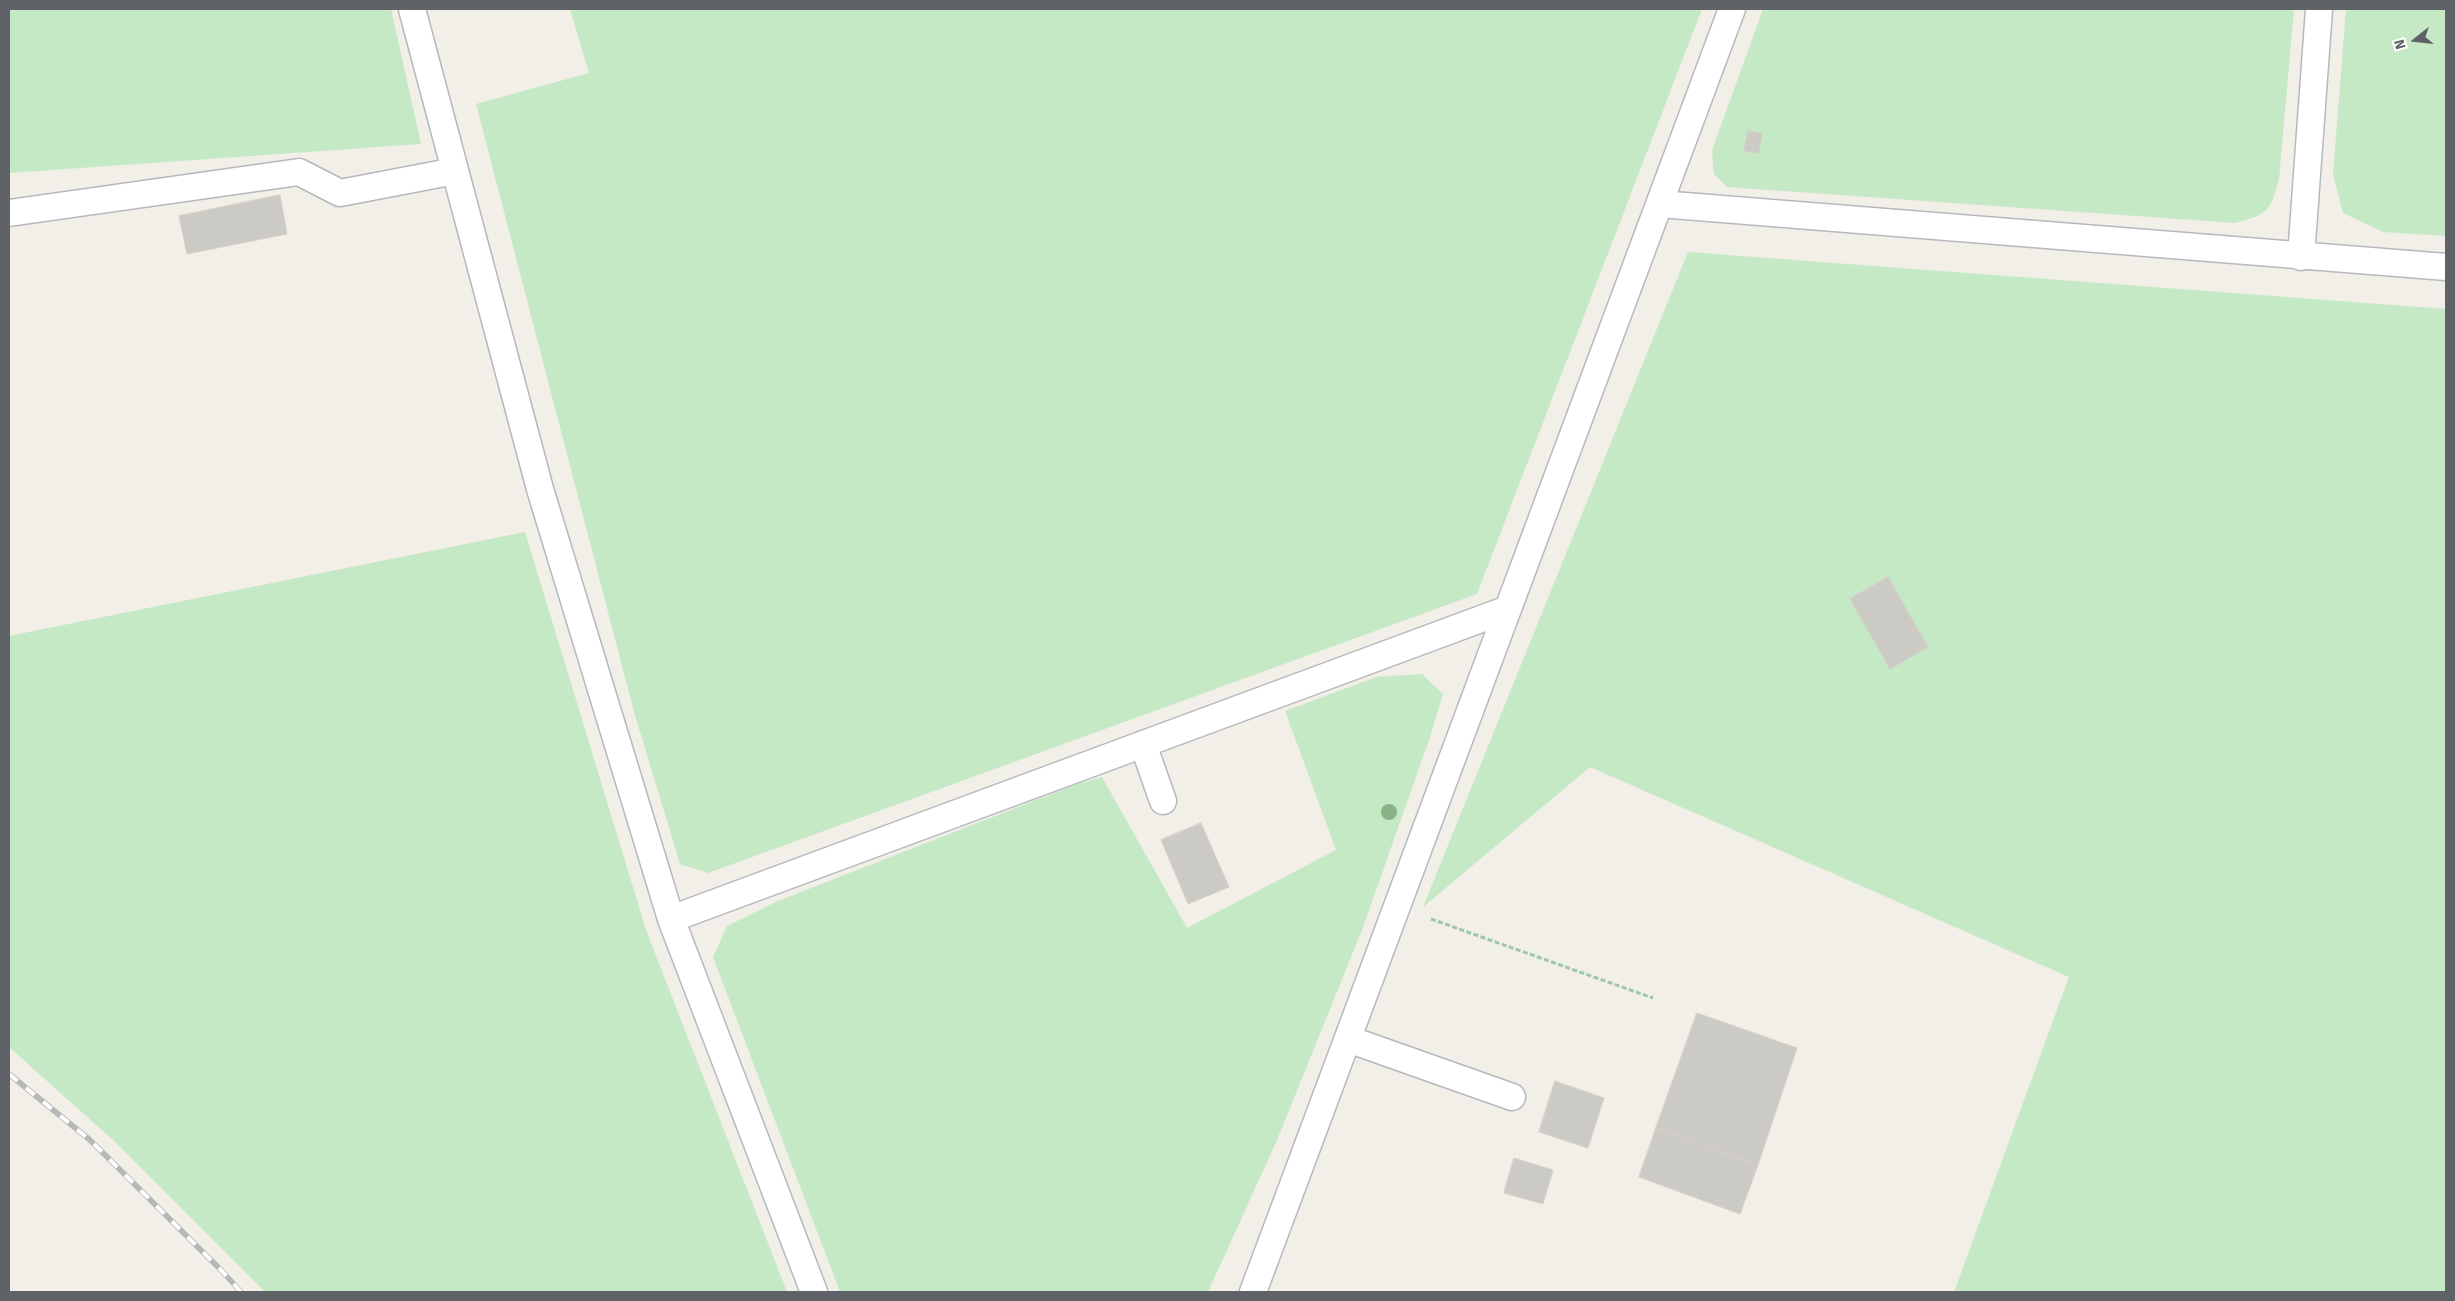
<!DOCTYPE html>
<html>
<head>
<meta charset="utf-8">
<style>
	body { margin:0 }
	#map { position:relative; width:2455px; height:1301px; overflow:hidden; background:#f1efe8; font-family:"Fira Sans",sans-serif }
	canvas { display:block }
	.frame { position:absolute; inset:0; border:10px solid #5f6368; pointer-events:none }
	.north { position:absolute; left:2390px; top:15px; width:50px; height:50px; -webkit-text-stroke:4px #fff; paint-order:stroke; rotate:254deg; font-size:14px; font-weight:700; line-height:20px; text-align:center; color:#5f6368 }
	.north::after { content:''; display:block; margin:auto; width:18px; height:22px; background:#5f6368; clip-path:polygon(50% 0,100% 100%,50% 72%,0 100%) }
</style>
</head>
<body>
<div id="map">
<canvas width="2455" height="1301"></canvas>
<div class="frame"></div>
<div class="north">N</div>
</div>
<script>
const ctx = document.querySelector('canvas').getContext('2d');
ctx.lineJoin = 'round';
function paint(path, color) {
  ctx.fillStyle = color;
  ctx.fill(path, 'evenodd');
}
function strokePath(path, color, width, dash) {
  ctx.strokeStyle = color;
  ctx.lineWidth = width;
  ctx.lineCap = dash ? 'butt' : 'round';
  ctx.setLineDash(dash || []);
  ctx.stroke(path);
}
const green = new Path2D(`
	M 9,9 L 391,9 L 421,144 L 9,173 Z
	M 570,9 L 1702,9 L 1477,594 L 708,873 L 680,864 L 634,712 L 476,104 L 589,73 Z
	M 1763,9 L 2294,9 L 2279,179 C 2270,213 2268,214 2235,223 L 1727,187 L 1714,174 L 1712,150 Z
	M 2346,9 L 2446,9 L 2446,236 L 2383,232 L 2343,213 L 2333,174 Z
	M 1688,252 L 2446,309 L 2446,1292 L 1954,1292 L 2069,977 L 1590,767 L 1423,907 Z
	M 525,532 L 646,930 L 787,1292 L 265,1292 L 113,1140 L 9,1047 L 9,636 Z
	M 1422,674 L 1443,694 L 1429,740 L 1362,930 L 1277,1140 L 1208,1292 L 840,1292 L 713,957 L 727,926 L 778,901 L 1077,784 L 1102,777 L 1187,928 L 1336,850 L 1285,711 L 1376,677 Z`);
const building = new Path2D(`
	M 1748,131 L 1762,133 L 1759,153 L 1744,151 Z
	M 280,195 L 287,234 L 187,254 L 179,216 Z
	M 1888,577 L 1928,647 L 1890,669 L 1850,599 Z
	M 1201,823 L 1229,887 L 1188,904 L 1161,840 Z
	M 1697,1013 L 1797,1048 L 1758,1165 L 1656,1128 Z
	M 1555,1081 L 1604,1098 L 1588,1148 L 1539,1132 Z
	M 1656,1128 L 1758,1165 L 1740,1214 L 1639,1177 Z
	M 1514,1158 L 1553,1170 L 1543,1204 L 1504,1193 Z`);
const path = new Path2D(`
	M 1431,919 L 1653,998`);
const lane = new Path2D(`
	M 412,9 L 540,489 L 671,919 L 814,1292
	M 1660,204 L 2446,267
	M 9,213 L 299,172 L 340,193 L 455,171
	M 2301,257 L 2319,9
	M 1143,744 L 1163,801
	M 671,919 L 1508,609
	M 1348,1039 L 1512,1097
	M 1253,1292 L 1732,9`);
const rail = new Path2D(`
	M 9,1074 L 90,1140 L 222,1271 L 241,1292`);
const trees = [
	[1389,812]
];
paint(green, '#c5e8c5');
paint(building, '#cccac5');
strokePath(building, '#d6d1c6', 1);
strokePath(lane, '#b5b8bc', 29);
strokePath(path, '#9cc7a9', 3, [5, 2.5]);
strokePath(lane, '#fff', 26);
strokePath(rail, '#b6b7b8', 5.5);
strokePath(rail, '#fff', 4, [11]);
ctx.fillStyle = '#89b387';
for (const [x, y] of trees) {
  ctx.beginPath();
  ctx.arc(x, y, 8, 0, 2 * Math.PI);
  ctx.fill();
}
</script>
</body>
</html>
